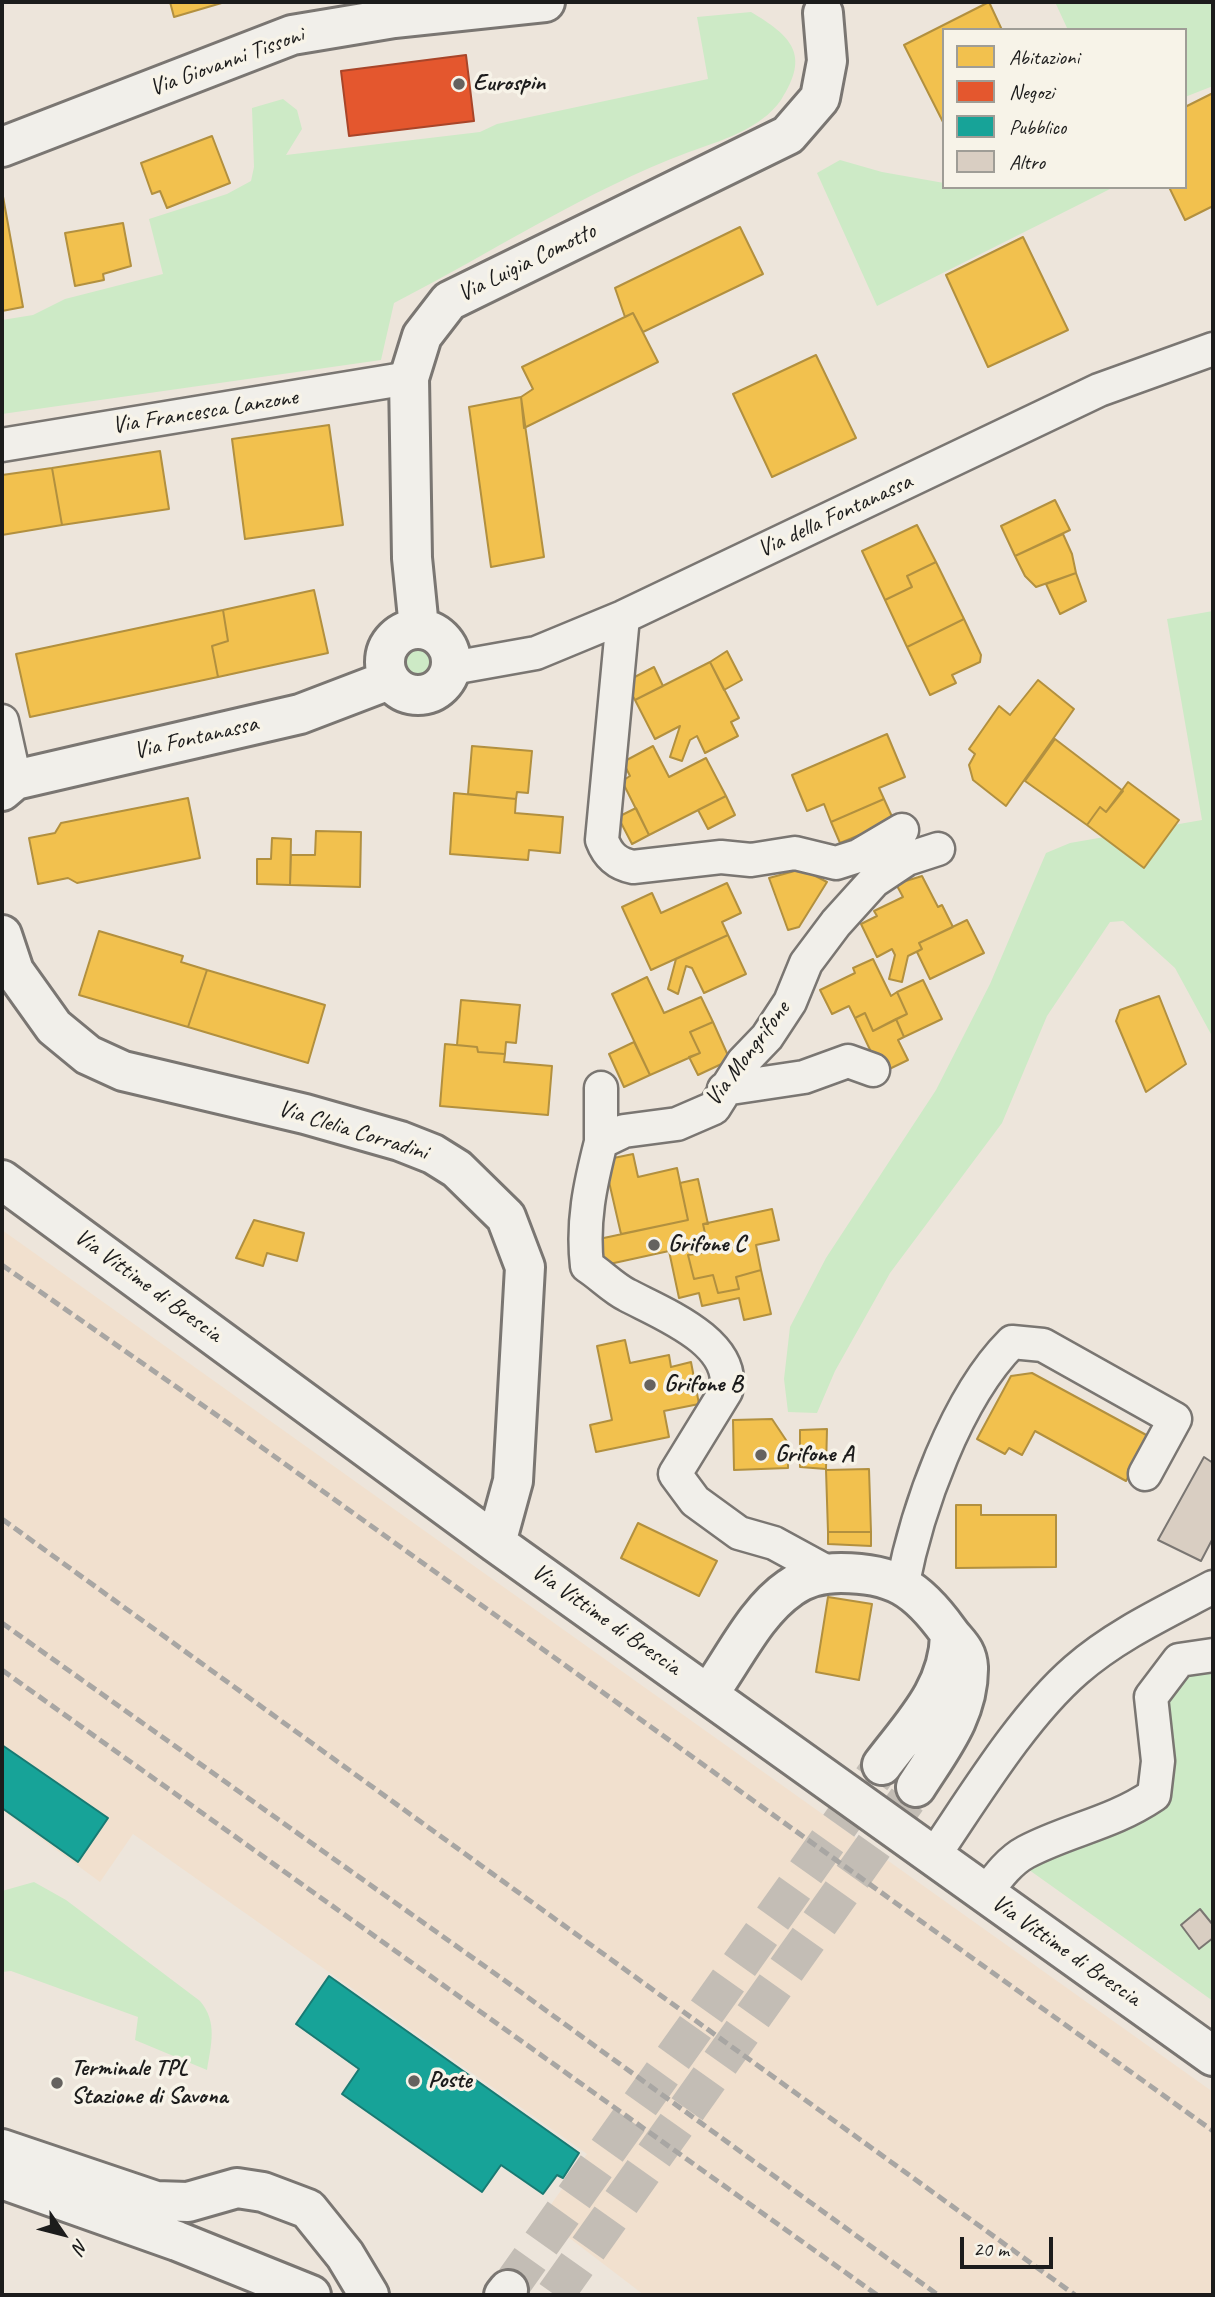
<!DOCTYPE html>
<html>
<head>
<meta charset="utf-8">
<style>
	body { margin:0 }
	#map { position:relative; width:1215px; height:2297px; overflow:hidden; background:#ede5db; font-family:Caveat,sans-serif }
	canvas { display:block }
	.frame { position:absolute; inset:0; border:4px solid #1c1c1c; pointer-events:none }
	.legend { position:absolute; left:942px; top:28px; width:245px; height:161px; box-sizing:border-box; background:#f7f3e8; border:2px solid #9f9d96; margin:0; padding:9px 12px; list-style:none; font-size:21px; color:#1c1c1c }
	.legend li { display:flex; align-items:center; gap:14px; height:35px }
	.legend b { width:35px; border:2px solid #9f9d96 }
	.north { position:absolute; left:28px; top:2199px; width:70px; height:70px; -webkit-text-stroke:5px #f7f3e8; paint-order:stroke; rotate:125deg; font-size:19px; font-weight:700; line-height:28px; text-align:center; color:#1c1c1c }
	.north::after { content:''; display:block; margin:auto; width:24px; height:32px; background:#1c1c1c; clip-path:polygon(50% 0,100% 100%,50% 72%,0 100%) }
	.scale { position:absolute; left:960px; top:2237px; width:93px; height:32px; box-sizing:border-box; border:4px solid #1c1c1c; border-top:0; padding-left:9px; font-size:21px; line-height:24px; white-space:nowrap; color:#1c1c1c; -webkit-text-stroke:5px #f7f3e8; paint-order:stroke }
</style>
</head>
<body>
<div id="map">
<canvas width="1215" height="2297"></canvas>
<div class="frame"></div>
<ul class="legend">
<li><b style="height:19px;background:#f2c14e"></b>Abitazioni</li>
<li><b style="height:19px;background:#e4572e"></b>Negozi</li>
<li><b style="height:19px;background:#17a398"></b>Pubblico</li>
<li><b style="height:19px;background:#d9cec2"></b>Altro</li>
</ul>
<div class="north">N</div>
<div class="scale">20 m</div>
</div>
<script>
const ctx = document.querySelector('canvas').getContext('2d');
ctx.lineJoin = 'round';
function paint(path, color) {
  ctx.fillStyle = color;
  ctx.fill(path, 'evenodd');
}
function strokePath(path, color, width, dash) {
  ctx.strokeStyle = color;
  ctx.lineWidth = width;
  ctx.lineCap = dash ? 'butt' : 'round';
  ctx.setLineDash(dash || []);
  ctx.stroke(path);
}
function drawText(font, color, halo, rows, align = 'center') {
  ctx.font = font + ' Caveat,sans-serif';
  ctx.lineWidth = 7;
  ctx.setLineDash([]);
  ctx.textBaseline = 'middle';
  ctx.strokeStyle = halo;
  ctx.fillStyle = color;
  for (const [text, x, y, turn = 0] of rows) {
    ctx.save();
    ctx.translate(x, y);
    ctx.rotate((+turn || 0) * Math.PI / 180);
    ctx.textAlign = isNaN(turn) ? turn : align;
    if (halo) ctx.strokeText(text, 0, 0);
    ctx.fillText(text, 0, 0);
    ctx.restore();
  }
}
const built = new Path2D(`
	M 2,1230 L 1213,2092 L 1213,2295 L 644,2295 L 542,2217 L 587,2154 L 133,1834 L 100,1882 L 2,1810 Z`);
const green = new Path2D(`
	M 1055,2 L 1213,2 L 1213,86 L 1185,97 L 1185,30 L 1068,30 Z
	M 751,12 C 791,36 811,54 781,100 C 761,129 720,141 689,152 C 585,191 493,252 394,303 L 381,360 L 2,414 L 2,320 L 33,315 L 65,299 L 163,274 L 149,219 L 227,194 L 251,181 L 254,167 L 252,108 L 283,99 L 297,110 L 302,129 L 286,155 L 480,132 L 497,124 L 708,79 L 697,17 Z
	M 840,160 L 882,172 L 944,183 L 944,187 L 1114,187 L 877,306 L 817,173 Z
	M 1213,611 L 1213,1051 L 1212,1036 L 1175,968 L 1123,921 L 1110,922 L 1047,1016 L 1002,1123 L 890,1273 L 835,1371 L 817,1413 L 788,1412 L 784,1379 L 790,1327 L 826,1258 L 936,1090 L 990,984 L 1046,853 L 1070,843 L 1202,820 L 1167,619 Z
	M403 664a16 16 0 1 1 32 0a16 16 0 1 1-32 0Z
	M 1213,1670 L 1213,2001 L 1025,1867 C 1055,1856 1153,1823 1168,1797 C 1191,1756 1134,1676 1213,1670 Z
	M 34,1882 L 66,1900 L 200,2001 C 218,2022 211,2045 207,2070 L 135,2040 L 138,2017 L 11,1971 L 2,1972 L 2,1891 Z`);
const homes = new Path2D(`
	M 170,2 L 225,2 L 174,17 Z
	M 989,2 L 1002,30 L 944,30 L 944,124 L 904,45 Z
	M 1213,93 L 1213,206 L 1185,220 L 1169,187 L 1185,187 L 1185,107 Z
	M 212,136 L 230,183 L 167,208 L 160,191 L 152,194 L 141,163 Z
	M 2,191 L 23,307 L 2,311 Z
	M 123,223 L 131,266 L 103,274 L 104,280 L 75,286 L 65,233 Z
	M 740,227 L 763,274 L 643,332 L 633,313 L 625,317 L 615,288 Z
	M 1023,237 L 1068,330 L 988,367 L 946,275 Z
	M 633,313 L 658,362 L 524,428 L 521,397 L 533,389 L 522,367 Z
	M 816,355 L 856,438 L 772,477 L 733,394 Z
	M 521,397 L 544,557 L 491,567 L 469,407 Z
	M 329,425 L 343,525 L 245,539 L 232,439 Z
	M 160,451 L 169,509 L 62,525 L 52,468 Z
	M 52,468 L 62,525 L 2,535 L 2,475 Z
	M 1055,500 L 1070,530 L 1015,556 L 1001,526 Z
	M 917,525 L 936,562 L 907,576 L 912,587 L 885,600 L 862,551 Z
	M 1063,534 L 1072,554 L 1076,573 L 1036,587 L 1025,576 L 1015,556 Z
	M 936,562 L 964,619 L 907,647 L 885,600 L 912,587 L 907,576 Z
	M 1076,573 L 1086,601 L 1060,614 L 1046,584 Z
	M 314,590 L 328,653 L 218,677 L 212,646 L 228,641 L 223,610 Z
	M 223,610 L 228,641 L 212,646 L 218,677 L 30,717 L 16,654 Z
	M 964,619 L 981,655 L 980,662 L 952,675 L 956,683 L 930,695 L 907,647 Z
	M 727,651 L 742,680 L 724,690 L 710,662 Z
	M 710,662 L 739,718 L 731,722 L 738,736 L 705,753 L 697,736 L 690,740 L 682,761 L 670,757 L 680,726 L 655,739 L 635,700 Z
	M 654,667 L 663,686 L 635,700 L 625,682 Z
	M 1038,680 L 1074,709 L 1006,806 L 973,780 L 969,765 L 975,754 L 969,749 L 999,706 L 1010,715 Z
	M 887,734 L 905,777 L 879,788 L 884,799 L 831,822 L 824,804 L 807,811 L 792,775 Z
	M 1055,739 L 1123,791 L 1106,812 L 1100,807 L 1087,825 L 1025,781 Z
	M 472,746 L 532,751 L 528,793 L 517,792 L 516,799 L 468,794 Z
	M 653,746 L 669,777 L 706,758 L 726,796 L 649,835 L 622,781 L 630,776 L 623,762 Z
	M 1128,782 L 1179,820 L 1144,868 L 1087,825 L 1100,807 L 1106,812 Z
	M 454,793 L 516,799 L 515,813 L 563,817 L 560,853 L 529,850 L 528,860 L 450,854 Z
	M 726,796 L 735,815 L 708,829 L 698,810 Z
	M 188,798 L 200,858 L 77,883 L 68,878 L 38,884 L 29,838 L 55,833 L 61,823 Z
	M 884,799 L 894,821 L 840,843 L 831,822 Z
	M 636,808 L 649,835 L 632,844 L 618,817 Z
	M 316,831 L 361,832 L 360,887 L 290,885 L 291,855 L 315,855 Z
	M 272,838 L 291,839 L 290,885 L 257,884 L 257,859 L 271,859 Z
	M 802,869 L 827,882 L 799,927 L 788,930 L 769,878 Z
	M 922,876 L 938,907 L 942,905 L 953,927 L 919,943 L 922,949 L 908,956 L 902,982 L 889,979 L 895,955 L 892,949 L 877,957 L 861,924 L 877,916 L 874,911 L 903,897 L 896,884 Z
	M 727,883 L 741,913 L 722,922 L 728,935 L 651,970 L 622,907 L 652,893 L 661,913 Z
	M 967,920 L 984,953 L 930,979 L 917,952 L 922,949 L 919,943 Z
	M 99,931 L 183,956 L 181,962 L 207,970 L 188,1027 L 79,995 Z
	M 728,935 L 746,974 L 704,993 L 692,968 L 686,966 L 678,994 L 668,989 L 676,959 Z
	M 873,959 L 891,996 L 897,992 L 907,1014 L 873,1031 L 865,1013 L 855,1018 L 849,1006 L 832,1014 L 820,990 L 855,973 L 853,968 Z
	M 207,970 L 325,1005 L 308,1063 L 188,1027 Z
	M 647,977 L 664,1013 L 701,997 L 713,1022 L 690,1032 L 700,1053 L 650,1075 L 612,994 Z
	M 923,980 L 942,1019 L 904,1037 L 896,1019 L 907,1014 L 897,992 Z
	M 1159,996 L 1186,1064 L 1146,1092 L 1116,1021 L 1120,1010 Z
	M 461,1000 L 520,1005 L 516,1043 L 506,1042 L 505,1054 L 478,1052 L 477,1047 L 457,1045 Z
	M 865,1013 L 873,1031 L 896,1019 L 904,1037 L 898,1040 L 908,1060 L 881,1073 L 855,1018 Z
	M 713,1022 L 730,1060 L 698,1075 L 689,1057 L 700,1053 L 690,1032 Z
	M 634,1042 L 650,1075 L 624,1087 L 609,1054 Z
	M 445,1044 L 477,1047 L 478,1052 L 505,1054 L 504,1062 L 552,1066 L 548,1115 L 440,1106 Z
	M 633,1154 L 638,1177 L 677,1168 L 688,1220 L 621,1234 L 604,1160 Z
	M 698,1179 L 708,1224 L 703,1224 L 709,1252 L 688,1255 L 694,1279 L 713,1275 L 718,1293 L 739,1289 L 736,1277 L 761,1270 L 771,1314 L 744,1320 L 739,1298 L 702,1306 L 699,1293 L 679,1298 L 669,1251 L 605,1265 L 599,1239 L 688,1220 L 680,1183 Z
	M 772,1209 L 779,1240 L 756,1245 L 761,1270 L 736,1277 L 739,1289 L 718,1293 L 713,1275 L 694,1279 L 688,1255 L 709,1252 L 703,1224 Z
	M 254,1220 L 304,1233 L 297,1261 L 267,1253 L 263,1266 L 236,1258 Z
	M 625,1340 L 630,1363 L 669,1355 L 671,1367 L 691,1362 L 699,1404 L 664,1411 L 669,1437 L 596,1452 L 590,1425 L 612,1420 L 597,1346 Z
	M 1032,1373 L 1150,1437 L 1126,1481 L 1035,1431 L 1022,1455 L 1009,1448 L 1005,1454 L 977,1439 L 1011,1376 Z
	M 772,1419 L 788,1443 L 788,1468 L 734,1470 L 733,1420 Z
	M 827,1429 L 826,1469 L 800,1467 L 800,1430 Z
	M 869,1469 L 871,1532 L 828,1532 L 826,1470 Z
	M 956,1505 L 981,1505 L 981,1515 L 1056,1515 L 1056,1567 L 956,1568 Z
	M 638,1523 L 717,1561 L 699,1596 L 621,1558 Z
	M 828,1532 L 871,1532 L 871,1546 L 828,1544 Z
	M 828,1597 L 872,1604 L 859,1680 L 816,1672 Z`);
const shops = new Path2D(`
	M 466,55 L 474,121 L 349,136 L 341,71 Z`);
const public = new Path2D(`
	M 2,1745 L 108,1818 L 78,1862 L 2,1808 Z
	M 329,1976 L 579,2153 L 563,2178 L 557,2175 L 543,2194 L 501,2165 L 482,2192 L 342,2094 L 359,2069 L 296,2024 Z`);
const building = new Path2D(`
	M 1204,1457 L 1213,1463 L 1213,1538 L 1201,1561 L 1158,1540 Z
	M 1200,1909 L 1213,1925 L 1213,1938 L 1199,1949 L 1181,1925 Z`);
const secondaryTunnel = new Path2D(`
	M 508,2290 L 882,1765
	M 555,2295 L 916,1787`);
const street = new Path2D(`
	M 2,445 L 409,378
	M 623,617 L 602,840 C 608,856 617,864 633,867 L 721,857 L 751,860 L 795,853 L 836,863 L 858,856 L 902,830
	M 452,668 L 536,653 L 623,617 L 1099,390 L 1213,349
	M 2,721 L 15,780
	M 601,1088 L 601,1142
	M 724,1089 L 804,1077 L 848,1061 L 873,1070
	M 829,1573 L 774,1543 L 739,1533 L 695,1501 L 675,1474 L 726,1391 C 737,1342 661,1313 627,1295 C 613,1288 601,1275 587,1266 C 582,1222 590,1185 601,1142 L 624,1131 L 677,1124 L 714,1108 L 743,1062 L 767,1037 L 790,1002 L 806,963 L 836,923 L 874,881 L 907,859 L 938,849
	M 902,1587 C 917,1509 956,1398 1012,1342 L 1043,1345 L 1175,1419 L 1145,1474
	M 933,1857 C 974,1797 1022,1717 1076,1670 C 1116,1635 1166,1612 1213,1587
	M 985,1894 C 997,1878 1009,1861 1026,1852 C 1070,1829 1111,1824 1154,1795 L 1158,1761 L 1151,1697 L 1179,1660 L 1213,1655`);
const secondary = new Path2D(`
	M 2,147 L 292,35 L 394,18 L 545,2
	M 419,628 L 412,558 L 409,378 L 422,336 L 449,301 L 788,135 L 820,98 L 827,61 L 823,13
	M385 662a33 33 0 1 1 66 0a33 33 0 1 1-66 0Z
	M 2,791 L 15,780 L 300,714 L 389,680
	M 2,935 L 14,971 L 54,1027 L 88,1055 L 123,1071 L 305,1114 L 400,1141 L 433,1154 L 457,1169 L 506,1217 L 525,1267 L 513,1481 L 496,1543
	M 2,1180 L 496,1543 L 1213,2056
	M 709,1693 C 734,1659 755,1612 790,1588 C 805,1577 823,1573 841,1573 C 893,1573 917,1588 948,1631 C 957,1644 967,1649 968,1667 C 969,1714 940,1749 916,1787
	M 882,1765 C 913,1724 949,1689 950,1635
	M 2,2149 L 156,2201 L 188,2202 L 237,2188 L 263,2192 L 308,2209 L 345,2255 L 369,2295
	M 2,2179 L 177,2241 L 311,2295
	M 504,2295 L 508,2290`);
const rail = new Path2D(`
	M 2,1265 L 228,1423 L 1213,2131
	M 2,1519 L 1075,2295
	M 2,1623 L 504,1980 L 938,2295
	M 2,1670 L 877,2295`);
const markers = [
	[459,84,7,"#65625f"],
	[654,1245,7,"#65625f"],
	[650,1385,7,"#65625f"],
	[761,1455,7,"#65625f"],
	[414,2081,7,"#65625f"],
	[57,2083,7,"#65625f"]
];
const streetNames = [
	["Via Giovanni Tissoni",227,62,-20],
	["Via Luigia Comotto",527,263,-26],
	["Via Francesca Lanzone",205,412,-9],
	["Via della Fontanassa",835,516,-25],
	["Via Fontanassa",196,738,-13],
	["Via Mongrifone",748,1054,-53],
	["Via Clelia Corradini",353,1131,17],
	["Via Vittime di Brescia",148,1286,36],
	["Via Vittime di Brescia",606,1620,35],
	["Via Vittime di Brescia",1066,1951,35]
];
const poiNames = [
	["Eurospin",473,84],
	["Grifone C",668,1245],
	["Grifone B",664,1385],
	["Grifone A",775,1455],
	["Terminale TPL",71,2069],
	["Stazione di Savona",71,2097],
	["Poste",428,2081]
];
paint(built, '#f1e0ce');
paint(green, '#cdeac6');
paint(homes, '#f2c14e');
strokePath(homes, '#b2903f', 2);
paint(shops, '#e4572e');
strokePath(shops, '#a84529', 2);
paint(public, '#17a398');
strokePath(public, '#187a73', 2);
paint(building, '#d9cec2');
strokePath(building, '#7a7672', 2);
strokePath(secondaryTunnel, '#c3bdb5', 38, [38, 19]);
strokePath(street, '#7a7672', 37);
strokePath(secondary, '#7a7672', 44);
strokePath(street, '#f1efea', 32);
strokePath(secondary, '#f1efea', 38);
strokePath(rail, '#a8a6a3', 5, [10, 5]);
for (const [x, y, r, color] of markers) {
  const dot = new Path2D();
  dot.arc(x, y, r, 0, 2 * Math.PI);
  ctx.fillStyle = color;
  ctx.fill(dot);
  strokePath(dot, '#f7f3e8', 2.5);
}
drawText('24px', '#1c1c1c', '#f7f3e8', streetNames);
drawText('bold 24px', '#1c1c1c', '#f7f3e8', poiNames, 'left');
</script>
</body>
</html>
